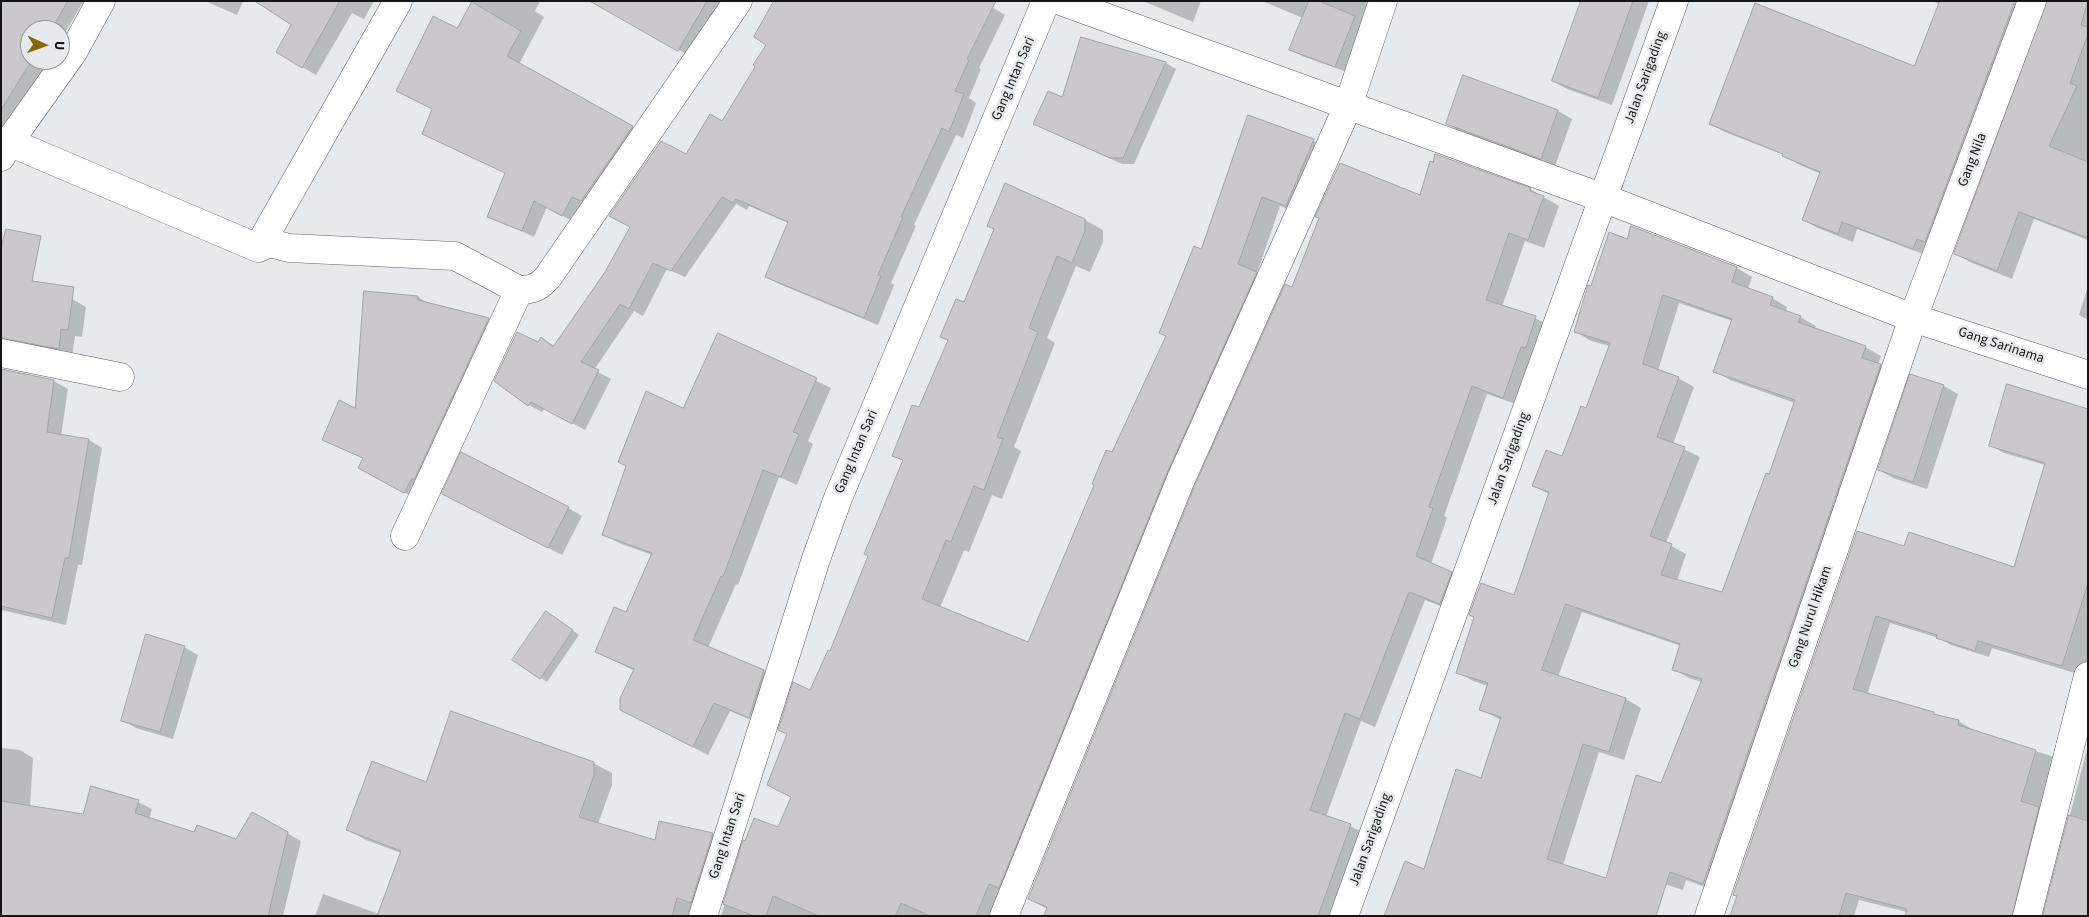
<!DOCTYPE html>
<html>
<head>
<meta charset="utf-8">
<style>
	body { margin:0 }
	#map { position:relative; width:2089px; height:917px; overflow:hidden; background:#e7eaec; font-family:"Source Sans 3",sans-serif }
	canvas { display:block }
	.frame { position:absolute; inset:0; border:2px solid #141515; pointer-events:none }
	.north { position:absolute; left:20px; top:20px; width:50px; height:50px; box-sizing:border-box; background:#e7eaec; border:1px solid #939596; border-radius:50%; rotate:92deg; font-size:14px; font-weight:700; line-height:20px; text-align:center; color:#141515 }
	.north::after { content:''; display:block; margin:auto; width:18px; height:22px; background:#896705; clip-path:polygon(50% 0,100% 100%,50% 72%,0 100%) }
</style>
</head>
<body>
<div id="map">
<canvas width="2089" height="917"></canvas>
<div class="frame"></div>
<div class="north">U</div>
</div>
<script>
const ctx = document.querySelector('canvas').getContext('2d');
ctx.lineJoin = 'round';
function paint(path, color) {
  ctx.fillStyle = color;
  ctx.fill(path, 'evenodd');
}
function strokePath(path, color, width, dash) {
  ctx.strokeStyle = color;
  ctx.lineWidth = width;
  ctx.lineCap = dash ? 'butt' : 'round';
  ctx.setLineDash(dash || []);
  ctx.stroke(path);
}
function drawText(font, color, halo, rows, align = 'center') {
  ctx.font = font + ' "Source Sans 3",sans-serif';
  ctx.lineWidth = 5;
  ctx.setLineDash([]);
  ctx.textBaseline = 'middle';
  ctx.strokeStyle = halo;
  ctx.fillStyle = color;
  for (const [text, x, y, turn = 0] of rows) {
    ctx.save();
    ctx.translate(x, y);
    ctx.rotate((+turn || 0) * Math.PI / 180);
    ctx.textAlign = isNaN(turn) ? turn : align;
    if (halo) ctx.strokeText(text, 0, 0);
    ctx.fillText(text, 0, 0);
    ctx.restore();
  }
}
const shadow = new Path2D(`
	M 2,1 L 101,1 L 96,12 L 82,4 L 60,41 L 60,30 L 30,30 L 30,60 L 51,61 L 1,149 Z
	M 205,1 L 243,1 L 237,15 Z
	M 257,1 L 374,1 L 364,19 L 352,13 L 316,75 L 277,52 L 293,25 Z
	M 474,1 L 540,1 L 535,11 L 544,17 L 519,64 L 644,133 L 574,222 L 547,207 L 534,237 L 489,216 L 506,173 L 424,134 L 434,110 L 457,30 Z
	M 605,1 L 728,1 L 695,59 L 602,7 Z
	M 1143,1 L 1201,1 L 1193,22 Z
	M 1262,1 L 1375,1 L 1347,72 L 1302,56 L 1291,49 L 1303,18 Z
	M 1582,1 L 1649,1 L 1612,105 L 1567,89 L 1553,81 Z
	M 1933,1 L 2034,1 L 1928,256 L 1857,229 L 1853,242 L 1818,228 L 1803,220 L 1821,174 L 1798,164 L 1784,155 L 1725,132 L 1710,124 L 1915,68 L 1940,5 Z
	M 2088,1 L 2088,240 L 2034,219 L 2012,279 L 1970,262 L 1955,253 Z
	M 992,7 L 1005,15 L 979,68 L 981,69 L 969,98 L 976,103 L 963,138 L 956,135 L 914,225 L 916,226 L 891,283 L 894,285 L 878,325 L 779,284 L 766,276 L 788,223 L 749,206 L 747,210 L 736,204 L 685,277 L 667,269 L 643,316 L 634,311 L 594,370 L 611,379 L 585,430 L 545,408 L 542,412 L 529,405 L 538,343 L 542,339 L 555,346 L 686,156 L 722,123 Z
	M 1082,39 L 1166,63 L 1176,69 L 1134,164 L 1122,164 L 1045,129 L 1063,99 Z
	M 1464,77 L 1558,111 L 1572,119 L 1555,166 L 1461,132 L 1447,124 Z
	M 1249,117 L 1314,141 L 1332,151 L 1304,215 L 1280,206 L 1257,273 L 1274,283 L 998,916 L 721,916 L 744,842 L 779,829 L 792,798 L 768,785 L 788,735 L 780,730 L 811,691 L 830,653 L 869,555 L 904,461 L 894,455 L 919,409 L 949,341 L 942,337 L 965,304 L 1085,220 L 1103,230 L 1103,242 L 1090,272 L 1076,266 L 1047,338 L 1055,343 L 1014,447 L 1021,451 L 1002,499 L 992,495 L 969,552 L 964,550 L 940,608 L 1029,644 L 1167,336 L 1201,250 Z
	M 1530,189 L 1559,206 L 1544,248 L 1525,241 L 1502,307 L 1535,318 L 1550,326 L 1519,405 L 1487,394 L 1444,516 L 1447,518 L 1431,564 L 1466,582 L 1455,612 L 1425,600 L 1375,727 L 1361,721 L 1326,817 L 1350,826 L 1366,834 L 1336,916 L 1047,916 L 1047,909 L 1029,899 L 1293,288 L 1421,196 Z
	M 1632,228 L 1737,268 L 1752,277 L 1748,289 L 1772,298 L 1787,307 L 1786,312 L 1800,317 L 1816,326 L 1814,329 L 1865,347 L 1881,356 L 1878,364 L 1896,374 L 1719,892 L 1686,880 L 1683,890 L 1627,872 L 1702,682 L 1689,678 L 1673,669 L 1681,646 L 1582,612 L 1558,677 L 1626,699 L 1641,708 L 1624,760 L 1599,752 L 1563,865 L 1425,870 L 1482,779 L 1501,720 L 1481,710 L 1488,686 L 1473,681 L 1457,672 L 1515,597 L 1550,495 L 1534,486 L 1563,457 L 1587,410 L 1610,346 L 1591,341 L 1576,332 L 1591,288 L 1627,240 ZM 1679,303 L 1732,321 L 1715,371 L 1730,380 L 1795,403 L 1770,475 L 1723,594 L 1677,581 L 1686,554 L 1666,543 L 1700,457 L 1673,444 L 1694,387 L 1678,378 L 1658,371 Z
	M 2088,286 L 2088,320 L 2079,315 Z
	M 1,289 L 72,299 L 86,307 L 82,337 L 75,336 L 72,356 L 1,353 Z
	M 418,297 L 428,303 L 488,319 L 499,325 L 415,498 L 370,474 L 364,459 L 323,439 L 357,410 Z
	M 718,334 L 831,388 L 808,441 L 813,444 L 797,485 L 779,477 L 738,585 L 736,584 L 708,648 L 764,671 L 779,680 L 765,726 L 730,711 L 708,755 L 621,710 L 635,671 L 596,652 L 627,614 L 652,555 L 619,543 L 603,534 L 683,410 Z
	M 1,370 L 54,381 L 68,389 L 61,436 L 89,440 L 102,448 L 82,565 L 78,565 L 66,625 L 1,610 Z
	M 1911,375 L 1944,386 L 1958,394 L 1927,489 L 1893,478 L 1879,470 Z
	M 2088,410 L 2088,677 L 1992,648 L 1989,657 L 1951,645 L 1939,638 L 1890,623 L 1867,695 L 1958,721 L 1972,729 L 1971,731 L 2051,756 L 2065,763 L 2026,916 L 1906,916 L 1907,912 L 1859,900 L 1854,916 L 1731,916 L 1905,548 L 2015,569 L 2045,465 L 2004,453 L 1990,445 Z
	M 457,501 L 568,508 L 582,516 L 562,555 Z
	M 547,612 L 579,635 L 547,682 L 514,660 Z
	M 184,647 L 198,655 L 173,739 L 136,728 L 122,720 Z
	M 2088,745 L 2088,916 L 2044,916 Z
	M 1,748 L 20,750 L 33,758 L 30,807 L 84,815 L 138,802 L 152,809 L 149,819 L 195,834 L 237,840 L 252,813 L 301,841 L 283,916 L 1,916 Z
	M 593,763 L 612,773 L 612,785 L 598,824 L 656,842 L 712,834 L 730,845 L 708,916 L 315,916 L 323,894 L 379,914 L 401,853 L 366,840 L 348,830 L 427,784 Z`);
const building = new Path2D(`
	M 1,1 L 68,1 L 51,30 L 30,30 L 30,60 L 32,60 L 1,110 Z
	M 255,1 L 340,1 L 302,68 L 276,52 L 291,25 Z
	M 590,1 L 707,1 L 678,51 Z
	M 774,1 L 996,1 L 967,59 L 969,60 L 955,91 L 964,94 L 949,132 L 942,128 L 901,217 L 903,217 L 878,275 L 881,276 L 864,318 L 765,277 L 788,222 L 736,199 L 733,203 L 722,197 L 671,271 L 653,263 L 629,309 L 620,304 L 581,362 L 599,370 L 572,424 L 531,402 L 528,406 L 494,381 L 517,332 L 538,342 L 541,337 L 553,347 L 605,272 L 630,227 L 609,216 L 661,141 L 686,154 L 710,114 L 722,121 L 755,67 L 753,65 L 766,45 L 754,37 Z
	M 1309,1 L 1319,1 L 1355,16 L 1335,67 L 1289,50 Z
	M 1581,1 L 1633,1 L 1598,98 L 1552,81 Z
	M 1940,1 L 2015,1 L 1925,242 L 1917,239 L 1913,249 L 1842,222 L 1838,234 L 1802,220 L 1820,172 L 1782,156 L 1783,154 L 1709,124 L 1755,3 L 1914,66 Z
	M 2047,1 L 2088,1 L 2081,25 L 2088,27 L 2088,34 L 2070,83 L 2077,86 L 2049,146 L 2088,162 L 2088,238 L 2019,212 L 1997,271 L 1954,254 Z
	M 472,2 L 521,31 L 507,56 L 633,126 L 581,201 L 572,197 L 562,216 L 534,201 L 522,231 L 487,217 L 505,173 L 422,134 L 432,109 L 396,91 L 433,16 L 457,28 Z
	M 1081,37 L 1166,62 L 1123,158 L 1110,158 L 1033,124 L 1048,91 L 1062,97 Z
	M 1463,75 L 1558,110 L 1541,159 L 1446,124 Z
	M 1248,115 L 1314,139 L 1286,206 L 1262,197 L 1238,264 L 1257,272 L 1167,473 L 999,888 L 989,884 L 976,916 L 930,916 L 901,903 L 895,916 L 819,916 L 773,896 L 766,916 L 754,916 L 723,904 L 743,840 L 745,841 L 754,818 L 778,827 L 791,797 L 767,785 L 787,734 L 778,730 L 793,682 L 810,690 L 828,650 L 830,651 L 868,556 L 864,554 L 903,460 L 892,456 L 912,405 L 919,407 L 948,340 L 940,337 L 956,299 L 964,302 L 994,229 L 987,226 L 1005,183 L 1085,219 L 1085,231 L 1072,263 L 1057,256 L 1029,328 L 1038,332 L 997,437 L 1003,439 L 984,490 L 974,486 L 951,542 L 946,540 L 922,599 L 1028,642 L 1094,485 L 1092,484 L 1106,450 L 1112,452 L 1166,336 L 1159,333 L 1194,246 L 1201,249 Z
	M 1435,154 L 1531,188 L 1530,191 L 1544,196 L 1528,240 L 1509,233 L 1486,300 L 1536,316 L 1526,348 L 1521,347 L 1503,398 L 1472,386 L 1429,507 L 1433,508 L 1416,556 L 1452,572 L 1440,604 L 1409,592 L 1360,719 L 1345,713 L 1310,810 L 1351,824 L 1318,916 L 1044,916 L 1047,907 L 1028,899 L 1195,485 L 1285,284 L 1292,287 L 1319,218 L 1315,217 L 1340,163 L 1420,195 L 1430,161 L 1433,162 Z
	M 1631,226 L 1737,267 L 1732,282 L 1773,297 L 1770,305 L 1801,316 L 1798,322 L 1866,346 L 1862,358 L 1881,364 L 1703,884 L 1670,872 L 1656,916 L 1384,916 L 1405,861 L 1424,869 L 1456,769 L 1481,778 L 1501,717 L 1479,710 L 1488,683 L 1456,673 L 1474,617 L 1469,615 L 1481,583 L 1514,595 L 1549,492 L 1532,486 L 1546,450 L 1562,456 L 1581,406 L 1586,408 L 1610,343 L 1574,332 L 1588,285 L 1591,286 L 1609,232 L 1627,239 ZM 1663,295 L 1732,319 L 1713,372 L 1795,400 L 1769,474 L 1766,473 L 1722,592 L 1661,575 L 1672,544 L 1650,536 L 1685,447 L 1657,437 L 1679,377 L 1643,364 ZM 1566,604 L 1680,644 L 1672,670 L 1702,679 L 1661,783 L 1636,775 L 1606,878 L 1547,859 L 1583,744 L 1609,752 L 1626,698 L 1542,670 Z
	M 6,229 L 41,236 L 32,281 L 74,287 L 68,330 L 61,329 L 59,349 L 1,338 L 1,249 Z
	M 364,291 L 418,296 L 418,300 L 489,318 L 414,480 L 412,478 L 404,493 L 358,468 L 363,458 L 322,440 L 339,400 L 355,408 Z
	M 718,333 L 817,378 L 793,432 L 799,434 L 781,477 L 763,470 L 723,577 L 721,576 L 693,640 L 764,670 L 749,718 L 714,703 L 693,747 L 620,710 L 620,698 L 634,669 L 595,652 L 614,607 L 626,612 L 652,553 L 602,535 L 626,466 L 618,462 L 646,391 L 683,408 Z
	M 1,369 L 54,380 L 47,432 L 89,439 L 69,558 L 65,558 L 52,618 L 1,606 Z
	M 1910,374 L 1944,385 L 1913,482 L 1878,470 Z
	M 2007,384 L 2088,409 L 2088,583 L 2062,666 L 1978,641 L 1975,651 L 1936,638 L 1937,635 L 1876,616 L 1853,689 L 1934,712 L 1933,714 L 1959,720 L 1958,725 L 2036,750 L 2021,801 L 2039,807 L 2012,916 L 1905,916 L 1907,909 L 1846,893 L 1839,916 L 1730,916 L 1737,896 L 1733,895 L 1857,531 L 1904,546 L 1909,532 L 2014,567 L 2045,463 L 1989,446 Z
	M 461,452 L 569,507 L 548,548 L 442,494 Z
	M 546,611 L 573,630 L 540,679 L 512,660 Z
	M 146,634 L 185,646 L 160,732 L 121,721 Z
	M 451,711 L 594,762 L 594,775 L 579,817 L 655,840 L 659,821 L 713,833 L 691,903 L 677,898 L 672,916 L 377,916 L 401,851 L 346,830 L 372,761 L 426,782 Z
	M 91,786 L 139,800 L 135,813 L 194,832 L 197,825 L 236,839 L 252,812 L 288,832 L 268,916 L 1,916 L 1,801 L 83,814 Z
	M 2069,815 L 2088,821 L 2088,916 L 2043,916 Z`);
const street = new Path2D(`
	M 1061,1 L 1603,198 L 1913,318 L 2088,375
	M 9,142 L 258,248 L 270,243 L 289,248 L 455,256 L 519,290 C 533,290 539,287 548,277 L 738,1
	M 1,157 L 9,142 L 73,52 L 101,1
	M 258,248 L 398,1
	M 1,353 L 120,377
	M 405,536 L 519,290
	M 703,916 L 816,559 L 838,498 L 1046,1
	M 1004,916 L 1181,479 L 1348,106 L 1383,1
	M 1344,916 L 1674,1
	M 1709,916 L 1913,318 L 2032,1
	M 2027,916 L 2088,676`);
const streetNames = [
	["Jalan Sarigading",1646,78,-70],
	["Gang Intan Sari",1014,79,-67],
	["Gang Nila",1973,160,-69],
	["Gang Sarinama",2001,346,18],
	["Gang Intan Sari",857,452,-67],
	["Jalan Sarigading",1509,459,-70],
	["Gang Nurul Hikam",1811,617,-71],
	["Gang Intan Sari",728,836,-72],
	["Jalan Sarigading",1371,840,-70]
];
paint(shadow, '#0003');
paint(building, '#cac8ca');
strokePath(building, '#a4a2a5', 1);
strokePath(street, '#606264', 29);
strokePath(street, '#fff', 28);
drawText('14px', '#141515', '#e7eaec', streetNames);
</script>
</body>
</html>
